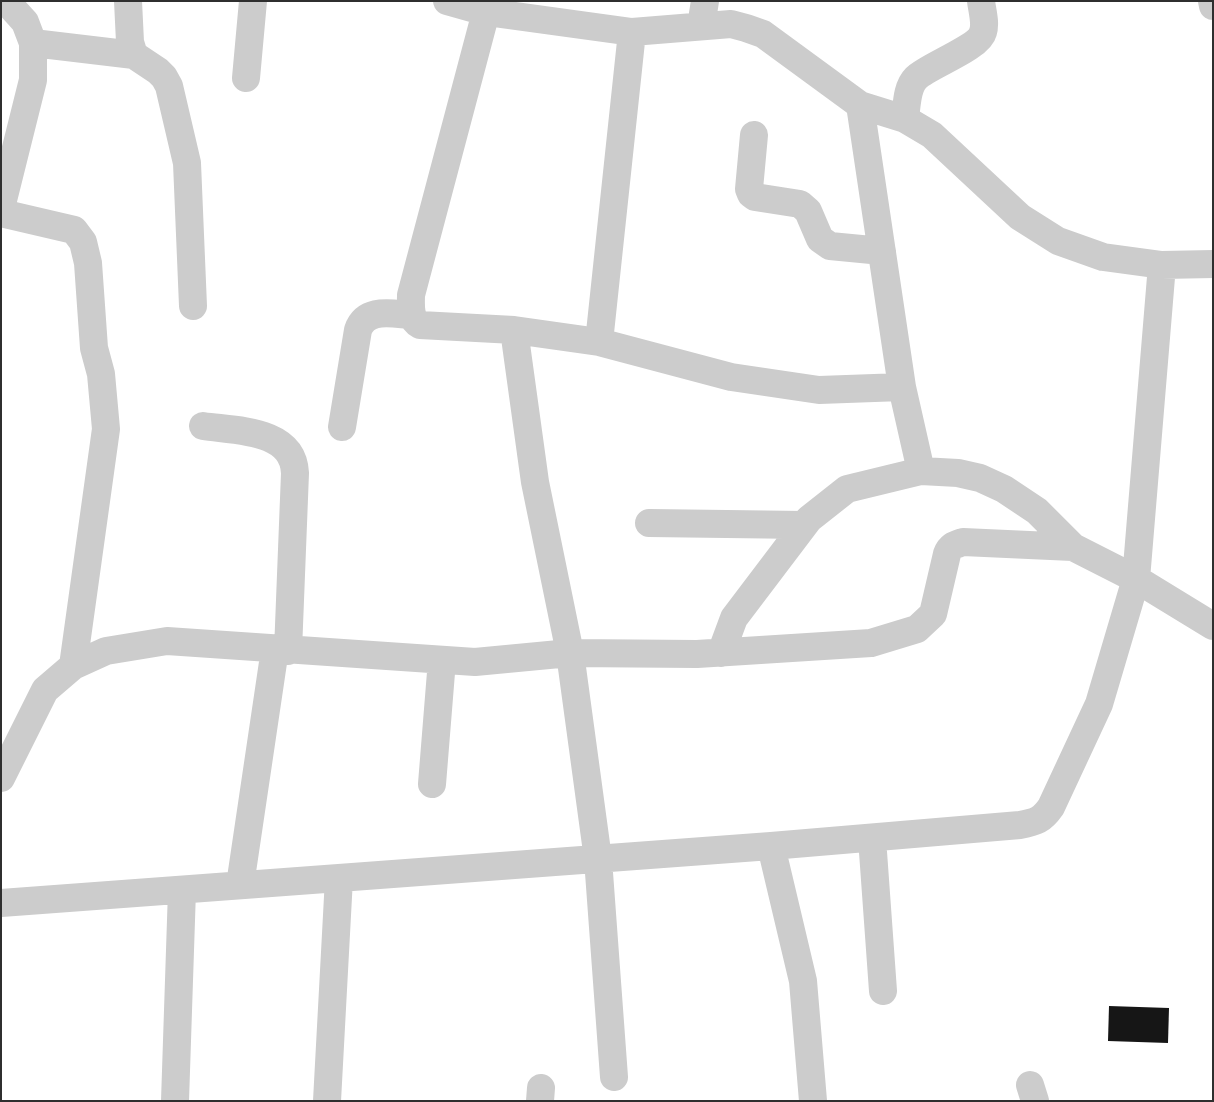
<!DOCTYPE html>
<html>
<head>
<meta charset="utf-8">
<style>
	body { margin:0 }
	#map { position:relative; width:1214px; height:1102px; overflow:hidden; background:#fff; font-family:Roboto,sans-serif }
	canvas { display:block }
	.frame { position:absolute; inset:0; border:2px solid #2f2f2f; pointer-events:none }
</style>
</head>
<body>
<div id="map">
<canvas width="1214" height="1102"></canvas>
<div class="frame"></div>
</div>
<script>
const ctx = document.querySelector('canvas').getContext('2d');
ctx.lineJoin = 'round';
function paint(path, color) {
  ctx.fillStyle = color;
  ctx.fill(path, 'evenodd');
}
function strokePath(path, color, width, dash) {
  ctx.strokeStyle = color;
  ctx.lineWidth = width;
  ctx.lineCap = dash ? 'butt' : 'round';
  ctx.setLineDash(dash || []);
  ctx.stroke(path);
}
const building = new Path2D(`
	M 1109,1006 L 1169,1008 L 1168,1043 L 1108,1041 Z`);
const street = new Path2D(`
	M 128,1 L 130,42 L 134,55 L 158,71 L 164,77 L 169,86 L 187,163 L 193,306
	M 447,1 L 486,12 L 632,32 L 731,24 L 746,28 L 763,34 L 860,105 L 905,119 L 932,135 L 1020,217 L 1058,241 L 1103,257 L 1162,265 L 1213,264
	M 491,1 L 486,12 L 411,295 C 411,306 409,319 420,325 L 514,330
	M 1212,1 L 1213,6
	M 701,26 L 705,1
	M 33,43 L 134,55
	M 246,78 L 253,1
	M 860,105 L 902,387 L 921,471
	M 905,119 C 907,107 906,88 916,78 C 928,66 979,48 983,32 C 986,23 982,10 981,1
	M 754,135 L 749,189 L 751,194 L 755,197 L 800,204 L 808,211 L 820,239 L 830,246 L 882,251
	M 1,208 L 33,80 L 33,43 L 25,22 L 6,1
	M 1,213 L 74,230 L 83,242 L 88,263 L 94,348 L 101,374 L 106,429 L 73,666
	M 599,342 L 632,32
	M 203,426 C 236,431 293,429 295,473 L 288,651
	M 342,427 L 358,330 C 366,307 392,314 412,315
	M 649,523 L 804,525
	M 721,653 L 734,618 L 809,519 L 847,489 L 921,471 L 958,473 L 980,478 L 1004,489 L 1037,511 L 1073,547 L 1136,579 L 1213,626
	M 1,778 L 45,690 L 73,666 L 106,651 L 167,641 L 475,662 L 570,653 L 697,654 L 871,643 L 917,629 L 933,614 L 947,554 C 950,546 954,545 963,542 L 1073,547
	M 432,784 L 442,660
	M 872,838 L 883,991
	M 771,846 L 803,981 L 813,1101
	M 240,885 L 275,649
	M 1,903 L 771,846 L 1020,825 C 1036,822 1042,820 1051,807 L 1099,704 L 1136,579 L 1162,265
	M 614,1077 L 598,859 L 570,653 L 535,482 L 514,330 L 599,342 L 731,377 L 819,390 L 902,387
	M 1030,1085 L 1035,1101
	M 175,1101 L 182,890
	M 327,1101 L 339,878
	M 540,1101 L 541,1088`);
paint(building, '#161616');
strokePath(street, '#ccc', 28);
</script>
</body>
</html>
